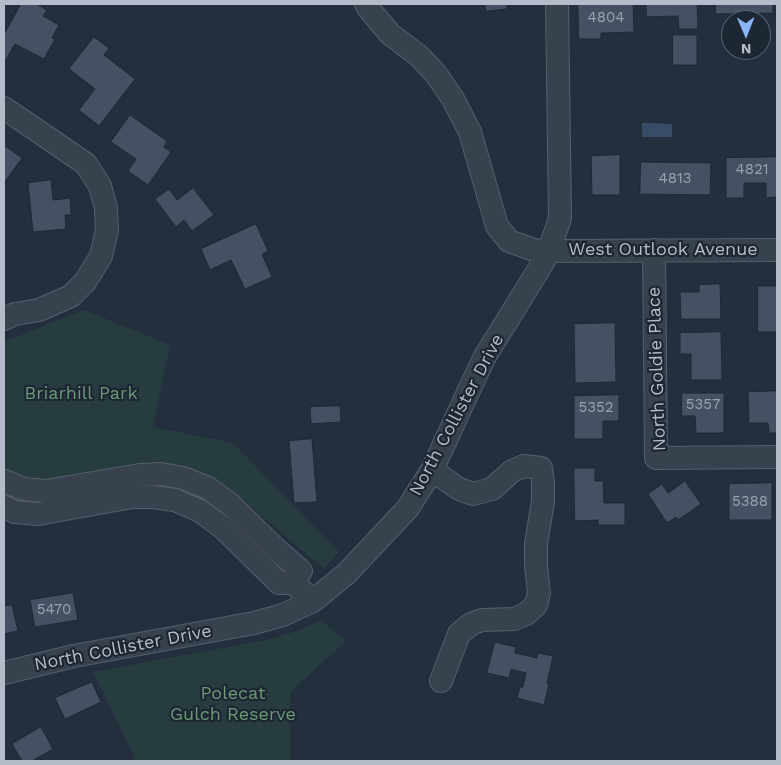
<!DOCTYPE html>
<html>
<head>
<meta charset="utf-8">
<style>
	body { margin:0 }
	#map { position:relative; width:781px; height:765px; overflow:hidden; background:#242f3e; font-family:"Work Sans",sans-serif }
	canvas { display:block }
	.frame { position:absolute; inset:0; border:5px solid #b4bcc9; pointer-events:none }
	.north { position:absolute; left:721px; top:10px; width:50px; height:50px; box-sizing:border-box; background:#1d2633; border:1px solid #59626f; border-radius:50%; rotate:179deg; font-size:14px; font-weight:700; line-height:20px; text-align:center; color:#b4bcc9 }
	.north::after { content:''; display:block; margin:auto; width:18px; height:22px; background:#8ab4f8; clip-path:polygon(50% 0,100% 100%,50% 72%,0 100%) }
</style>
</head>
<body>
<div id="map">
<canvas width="781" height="765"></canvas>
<div class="frame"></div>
<div class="north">N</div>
</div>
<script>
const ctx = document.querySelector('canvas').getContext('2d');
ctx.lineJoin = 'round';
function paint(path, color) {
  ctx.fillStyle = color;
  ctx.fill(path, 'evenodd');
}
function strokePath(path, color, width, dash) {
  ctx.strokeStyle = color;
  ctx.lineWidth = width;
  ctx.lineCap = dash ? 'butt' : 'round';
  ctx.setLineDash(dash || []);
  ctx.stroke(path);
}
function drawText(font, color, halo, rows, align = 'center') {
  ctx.font = font + ' "Work Sans",sans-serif';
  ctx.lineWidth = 4.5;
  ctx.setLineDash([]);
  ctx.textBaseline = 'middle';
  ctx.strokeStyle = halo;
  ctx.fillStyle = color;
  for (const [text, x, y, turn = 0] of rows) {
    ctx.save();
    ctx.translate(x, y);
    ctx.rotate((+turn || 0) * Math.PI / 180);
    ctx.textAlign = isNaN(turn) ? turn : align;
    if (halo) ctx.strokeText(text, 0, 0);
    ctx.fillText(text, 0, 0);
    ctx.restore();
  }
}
const green = new Path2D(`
	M 84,310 L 170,345 L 153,427 L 233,443 L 339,552 L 324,569 L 235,493 L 190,472 L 60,482 L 24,482 L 4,469 L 4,342 Z
	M 321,620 L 346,641 L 290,692 L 290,761 L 131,761 L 135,758 L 93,672 L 271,639 L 303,629 Z`);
const water = new Path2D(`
	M 642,123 L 672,124 L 672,137 L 642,137 Z`);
const building = new Path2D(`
	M 21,4 L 36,4 L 47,10 L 43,16 L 59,25 L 52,38 L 55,39 L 44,59 L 15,44 L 4,63 L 4,35 Z
	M 485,4 L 507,4 L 507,9 L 486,11 Z
	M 578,4 L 633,4 L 634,32 L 601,33 L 601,39 L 579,39 Z
	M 646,4 L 697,4 L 698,29 L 679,29 L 678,16 L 647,17 Z
	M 716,4 L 773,4 L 773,13 L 716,14 Z
	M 673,35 L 697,35 L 697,65 L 673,65 Z
	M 94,37 L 109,48 L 104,55 L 135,79 L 99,126 L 79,110 L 95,89 L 69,69 Z
	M 130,115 L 167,141 L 164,147 L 171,152 L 148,185 L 128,171 L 136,159 L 111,142 Z
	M 4,145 L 22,158 L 4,183 Z
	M 620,155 L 620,195 L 592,195 L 591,156 Z
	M 777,157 L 777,197 L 766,198 L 766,183 L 744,183 L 744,198 L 726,198 L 726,158 Z
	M 641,162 L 711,163 L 710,195 L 640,194 Z
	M 51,180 L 53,200 L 70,198 L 71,215 L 65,215 L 66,229 L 33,232 L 28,183 Z
	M 193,188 L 214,215 L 192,231 L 184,220 L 176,227 L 155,199 L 169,189 L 177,200 Z
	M 256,224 L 268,251 L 262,254 L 272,277 L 245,289 L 231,260 L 210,270 L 201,249 Z
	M 720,284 L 721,319 L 681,319 L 680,292 L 699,292 L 699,285 Z
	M 758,286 L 777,286 L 777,332 L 758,332 Z
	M 615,323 L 616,382 L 575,383 L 574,324 Z
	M 721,332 L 722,380 L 691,380 L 691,354 L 680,354 L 680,333 Z
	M 777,391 L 777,433 L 769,433 L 768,423 L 749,423 L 748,392 Z
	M 682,393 L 724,393 L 724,433 L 696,433 L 695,416 L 682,416 Z
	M 619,395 L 619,421 L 603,421 L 603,439 L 574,439 L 574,396 Z
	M 340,406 L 341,422 L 311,424 L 310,407 Z
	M 312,439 L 317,502 L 294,503 L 289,441 Z
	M 574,468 L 595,468 L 595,481 L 603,481 L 604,503 L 625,503 L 625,525 L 598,525 L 598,520 L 575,521 Z
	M 685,481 L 701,504 L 678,520 L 676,517 L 667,523 L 648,494 L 662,484 L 668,493 Z
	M 772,483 L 772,520 L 729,520 L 729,484 Z
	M 73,593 L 78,620 L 35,627 L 30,600 Z
	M 12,605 L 18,631 L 4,634 L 4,606 Z
	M 495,642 L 516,647 L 515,653 L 537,658 L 538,653 L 553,656 L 547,683 L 549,684 L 544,705 L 517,698 L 520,687 L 523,687 L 526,673 L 511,669 L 509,678 L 487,673 Z
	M 92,682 L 101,702 L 65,719 L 55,698 Z
	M 41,727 L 53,749 L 32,761 L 22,761 L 12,744 Z`);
const minor = new Path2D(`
	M 366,4 L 369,9 L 390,34 L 419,56 L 436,74 L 453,99 L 470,132 L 497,226 L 509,241 L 534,250 L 549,251 L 777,250
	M 4,108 L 86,164 L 100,186 L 106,208 L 107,230 L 101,256 L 85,282 L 71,296 L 39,310 L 15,314 L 4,319
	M 654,250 L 656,458 L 777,457
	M 432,470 L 459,489 L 473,494 L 492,489 L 512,471 L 524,466 L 541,468 L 543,482 L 543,501 L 536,544 L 536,566 L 539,593 L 536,605 L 526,614 L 514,619 L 482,620 L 471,624 L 459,634 L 441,681
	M 4,481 L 24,489 L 46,491 L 140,475 L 161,474 L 183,478 L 208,488 L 230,504 L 276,549 L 301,571 L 293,583
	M 4,507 L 15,512 L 38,514 L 132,497 L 153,497 L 175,500 L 200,511 L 222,527 L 279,583 L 293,583 L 313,601
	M 4,673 L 74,656 L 254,623 L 283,615 L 313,601 L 347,573 L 408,508 L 432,470 L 484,358 L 539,269 L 549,251 L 560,218 L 557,4`);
const numberNames = [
	["4804",606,18],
	["4821",752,170],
	["4813",675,179],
	["5357",703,405],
	["5352",596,408],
	["5388",750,502],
	["5470",54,610]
];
const streetNames = [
	["West Outlook Avenue",663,250],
	["North Goldie Place",657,369,-92],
	["North Collister Drive",457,415,-62],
	["North Collister Drive",123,648,-11]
];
const parkNames = [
	["Briarhill Park",81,394],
	["Polecat",233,694],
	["Gulch Reserve",233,715]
];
paint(green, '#263c3f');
paint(water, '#394c67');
paint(building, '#455162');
strokePath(building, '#1f2835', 1);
strokePath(minor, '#565f6c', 24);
strokePath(minor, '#38414e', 22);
drawText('15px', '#98a1af', null, numberNames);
drawText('18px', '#b4bcc9', '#1d2633', streetNames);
drawText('18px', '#6b9a76', '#1d2633', parkNames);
</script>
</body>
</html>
